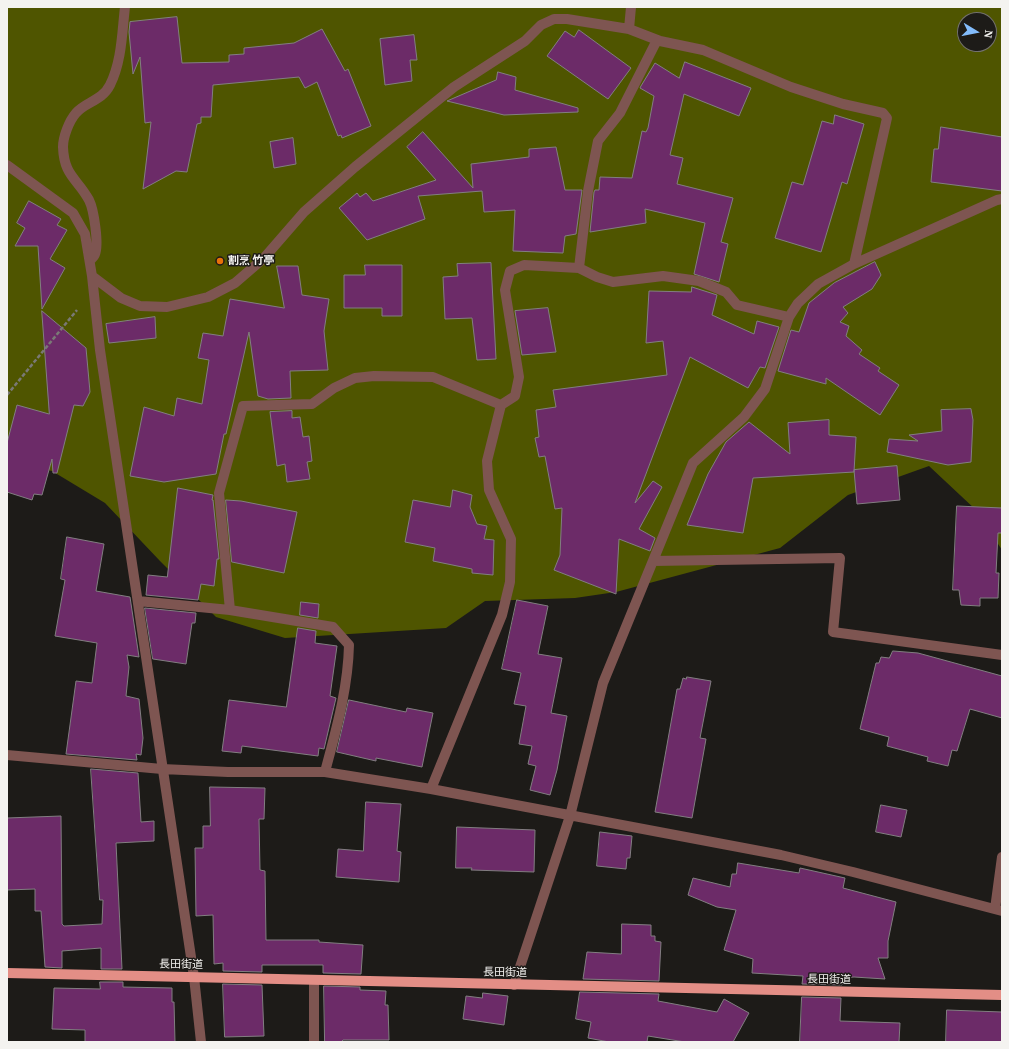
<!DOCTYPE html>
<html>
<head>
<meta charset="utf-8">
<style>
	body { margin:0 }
	#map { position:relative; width:1009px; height:1049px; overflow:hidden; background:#1d1b18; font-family:"Source Serif 4",serif }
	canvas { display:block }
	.frame { position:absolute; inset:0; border:8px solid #f4f3f0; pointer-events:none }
	.north { position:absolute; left:957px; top:12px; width:40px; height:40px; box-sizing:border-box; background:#1d1b18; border:1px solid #73716e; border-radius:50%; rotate:100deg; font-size:11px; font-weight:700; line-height:16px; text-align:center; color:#f4f3f0 }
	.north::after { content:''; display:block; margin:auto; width:14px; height:18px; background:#83bcfb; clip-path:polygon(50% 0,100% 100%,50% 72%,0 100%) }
</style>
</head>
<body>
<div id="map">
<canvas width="1009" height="1049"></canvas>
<div class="frame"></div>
<div class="north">N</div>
</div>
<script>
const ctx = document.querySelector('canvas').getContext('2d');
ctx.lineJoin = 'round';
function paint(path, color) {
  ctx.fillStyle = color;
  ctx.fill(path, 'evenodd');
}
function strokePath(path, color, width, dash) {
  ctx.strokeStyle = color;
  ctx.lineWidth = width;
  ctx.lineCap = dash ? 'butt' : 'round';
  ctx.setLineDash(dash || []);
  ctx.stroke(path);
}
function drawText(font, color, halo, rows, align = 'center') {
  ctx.font = font + ' "Source Serif 4","Noto Sans JP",serif';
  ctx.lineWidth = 3;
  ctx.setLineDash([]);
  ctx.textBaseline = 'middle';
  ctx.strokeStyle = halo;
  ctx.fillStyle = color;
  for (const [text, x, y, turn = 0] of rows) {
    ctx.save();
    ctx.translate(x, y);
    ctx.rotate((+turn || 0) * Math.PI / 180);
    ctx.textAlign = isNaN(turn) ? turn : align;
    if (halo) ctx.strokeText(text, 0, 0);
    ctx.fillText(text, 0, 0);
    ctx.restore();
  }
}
const forest = new Path2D(`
	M 7,7 L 1002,7 L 1002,550 L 976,510 L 929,466 L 848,495 L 780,548 L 616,592 L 575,598 L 485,601 L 446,628 L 285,638 L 216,617 L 160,561 L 105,503 L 52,471 L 7,462 ZM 965,20 L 989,20 L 989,44 L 965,44 Z`);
const building = new Path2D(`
	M 177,17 L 182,63 L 229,62 L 229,55 L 244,54 L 244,48 L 294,43 L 322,29 L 345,71 L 348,69 L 371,126 L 342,138 L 341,135 L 338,136 L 317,82 L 305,88 L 299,77 L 213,85 L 211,117 L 201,117 L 201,123 L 197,124 L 187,172 L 176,171 L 143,189 L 151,122 L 145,123 L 140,57 L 133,74 L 129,32 L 130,22 Z
	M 579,30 L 631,68 L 608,99 L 547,56 L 565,31 L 574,37 Z
	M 414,35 L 417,60 L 410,60 L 412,81 L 385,85 L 380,39 Z
	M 685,62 L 751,88 L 739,116 L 684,94 L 670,155 L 683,158 L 677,184 L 733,198 L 721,242 L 728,244 L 719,282 L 694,274 L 705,223 L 645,209 L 646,223 L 590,232 L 594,192 L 595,190 L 599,190 L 600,177 L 632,178 L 642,131 L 646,132 L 648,128 L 654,96 L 640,88 L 641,86 L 655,63 L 679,78 Z
	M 498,72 L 516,77 L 515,90 L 578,108 L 578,112 L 504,115 L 447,101 L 496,80 Z
	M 835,115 L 864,124 L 847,184 L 842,182 L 821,252 L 775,238 L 792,182 L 803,185 L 822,121 L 833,124 Z
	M 941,127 L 1002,137 L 1002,191 L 931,182 L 934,149 L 938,149 Z
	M 423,132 L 473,188 L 471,164 L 529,157 L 529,149 L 556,147 L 565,190 L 582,190 L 576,234 L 565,236 L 563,253 L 513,251 L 515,210 L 484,212 L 482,191 L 418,196 L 425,219 L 367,240 L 339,208 L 357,193 L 360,197 L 366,193 L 373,201 L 436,180 L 407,147 Z
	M 293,138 L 296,164 L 274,168 L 270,142 Z
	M 29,201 L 61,219 L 57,225 L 67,230 L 50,259 L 65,268 L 42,309 L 38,246 L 15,246 L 25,228 L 17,223 Z
	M 875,262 L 881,275 L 872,289 L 843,307 L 848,313 L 840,322 L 849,326 L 846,336 L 862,350 L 859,354 L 880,368 L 878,371 L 899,385 L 880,415 L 826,378 L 826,384 L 778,371 L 791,330 L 799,332 L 809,303 L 834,283 Z
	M 491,263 L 496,359 L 477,360 L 472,318 L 445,319 L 443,277 L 458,276 L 457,264 Z
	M 365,265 L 402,265 L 402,316 L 382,316 L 382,308 L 344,308 L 344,275 L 365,275 Z
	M 277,266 L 298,266 L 302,295 L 329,299 L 324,331 L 328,370 L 290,371 L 291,398 L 268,399 L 258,396 L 249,332 L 226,434 L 224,434 L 216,474 L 164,482 L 130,476 L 144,407 L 174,416 L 177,398 L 202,404 L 209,360 L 198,358 L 203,333 L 223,336 L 230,299 L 284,308 Z
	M 692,287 L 717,295 L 712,315 L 754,334 L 757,321 L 779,327 L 765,368 L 760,367 L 748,388 L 690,357 L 635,503 L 653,481 L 662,487 L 639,529 L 655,538 L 650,551 L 619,539 L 616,594 L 554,570 L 560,555 L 562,508 L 555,509 L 545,456 L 539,457 L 535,438 L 539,437 L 536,410 L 556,407 L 553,390 L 667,375 L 663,341 L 646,343 L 649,291 L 691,292 Z
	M 548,308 L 556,352 L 522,355 L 515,311 Z
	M 42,311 L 86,348 L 90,392 L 83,406 L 74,405 L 57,473 L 53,473 L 52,459 L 42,495 L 34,494 L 32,500 L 7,492 L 7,443 L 17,405 L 49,414 Z
	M 155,317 L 156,338 L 109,343 L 106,324 Z
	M 971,409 L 973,420 L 971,462 L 948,465 L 887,452 L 889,439 L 918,441 L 909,435 L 942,431 L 941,410 Z
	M 292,411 L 292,418 L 300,417 L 303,437 L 309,436 L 312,461 L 307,462 L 310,479 L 287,482 L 285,464 L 277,466 L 270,412 Z
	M 829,420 L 829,435 L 856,437 L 854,472 L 753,478 L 743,533 L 687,525 L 708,474 L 726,442 L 749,422 L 790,454 L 788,423 Z
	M 897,466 L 900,500 L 857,504 L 854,470 Z
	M 178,488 L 213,495 L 212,500 L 213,500 L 219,559 L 217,559 L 214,586 L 201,584 L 198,600 L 146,595 L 148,575 L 167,577 Z
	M 453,490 L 472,495 L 470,507 L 477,524 L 487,526 L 484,539 L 494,540 L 493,575 L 472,573 L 472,569 L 433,561 L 435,548 L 405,542 L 413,500 L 450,507 Z
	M 226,500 L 241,501 L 297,512 L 284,573 L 232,562 Z
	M 957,506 L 1002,508 L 1002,533 L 998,533 L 996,573 L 999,573 L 998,598 L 980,598 L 980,606 L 961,605 L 959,590 L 953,590 Z
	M 67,537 L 104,544 L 96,591 L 130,597 L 139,657 L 127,655 L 129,667 L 126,696 L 139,699 L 143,738 L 141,755 L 136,754 L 137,760 L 66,754 L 76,681 L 92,683 L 97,643 L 55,636 L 65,580 L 61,579 Z
	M 517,600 L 548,606 L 538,654 L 562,658 L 551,713 L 567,716 L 557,770 L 550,795 L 530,790 L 536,766 L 528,764 L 532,746 L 519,744 L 526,706 L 514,704 L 521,673 L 502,669 Z
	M 301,602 L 319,604 L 318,618 L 300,615 Z
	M 145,608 L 196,613 L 195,623 L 192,623 L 186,664 L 153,659 Z
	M 298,628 L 316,631 L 315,643 L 337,646 L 330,696 L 336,698 L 324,749 L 319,748 L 318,756 L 242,746 L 241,753 L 222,751 L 229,700 L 286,707 Z
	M 893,651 L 918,653 L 1002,676 L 1002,718 L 970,709 L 957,751 L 952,750 L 948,766 L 927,761 L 928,757 L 887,746 L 889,737 L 860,729 L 876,663 L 879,663 L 881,657 L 889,658 Z
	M 687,677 L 711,681 L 700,738 L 706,739 L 692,818 L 655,812 L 677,689 L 680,689 L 683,678 L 686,679 Z
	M 349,700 L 406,712 L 407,708 L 433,713 L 422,767 L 376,758 L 376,761 L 337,752 Z
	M 91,769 L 138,773 L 141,822 L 154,821 L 154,841 L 116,843 L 122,969 L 101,969 L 101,948 L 62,951 L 62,968 L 45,967 L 41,911 L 35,911 L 35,889 L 7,890 L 7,818 L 61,816 L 62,924 L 64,926 L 102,924 L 103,900 L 100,900 Z
	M 210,787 L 265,788 L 264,819 L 259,819 L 260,870 L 265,871 L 266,940 L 319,940 L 319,942 L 363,945 L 361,974 L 323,973 L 323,965 L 262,965 L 262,972 L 223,971 L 223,963 L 214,964 L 213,915 L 196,916 L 195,848 L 203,848 L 203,826 L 210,826 Z
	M 366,802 L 401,804 L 397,851 L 401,852 L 399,882 L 336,877 L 338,849 L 363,851 Z
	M 881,805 L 907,810 L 901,837 L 876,832 Z
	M 457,827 L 535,830 L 534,872 L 471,870 L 472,868 L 456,868 Z
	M 600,832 L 632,836 L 630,858 L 627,858 L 626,869 L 597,866 Z
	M 738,863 L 799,873 L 800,868 L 845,878 L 843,888 L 896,902 L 888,941 L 888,958 L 878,958 L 885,979 L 854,977 L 842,978 L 842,985 L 802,984 L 803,976 L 752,973 L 753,959 L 724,950 L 736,910 L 717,907 L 688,895 L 693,878 L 730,887 L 732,874 L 736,874 Z
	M 622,924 L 651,925 L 651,936 L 655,936 L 655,941 L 661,942 L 659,981 L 583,979 L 587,952 L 621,954 Z
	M 100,982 L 123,982 L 123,987 L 172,988 L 172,1002 L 174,1002 L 175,1042 L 85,1042 L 85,1030 L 52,1029 L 54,988 L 100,989 Z
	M 223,984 L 262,985 L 264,1036 L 225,1037 Z
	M 324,986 L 360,987 L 360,990 L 386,991 L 385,1005 L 388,1005 L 389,1040 L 343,1040 L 341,1042 L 325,1042 Z
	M 580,992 L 659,994 L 658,1001 L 717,1012 L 724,999 L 749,1013 L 733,1042 L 685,1042 L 648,1036 L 647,1042 L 609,1042 L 588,1038 L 591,1022 L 576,1019 Z
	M 483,993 L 508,996 L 504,1025 L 463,1019 L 466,996 L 482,998 Z
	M 802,997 L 841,998 L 840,1021 L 900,1023 L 899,1042 L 800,1042 Z
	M 947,1010 L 1002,1012 L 1002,1042 L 946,1042 Z`);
const path = new Path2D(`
	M 7,395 L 77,310`);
const minor = new Path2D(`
	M 629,29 L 631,7
	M 657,40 L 620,113 L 598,141 L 588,191 L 579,268 L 597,277 L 613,282 L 663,276 L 699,281 L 726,292 L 737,305 L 789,317
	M 7,165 L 73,213 L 85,234 L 92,276 L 100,350 L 194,977 L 201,1042
	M 90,261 C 91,259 95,256 95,254 C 99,244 94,210 89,200 C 77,178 64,176 63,147 C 63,137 69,121 76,113 C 85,102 102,101 110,85 C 122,61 122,32 125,7
	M 92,276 L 121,298 L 140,306 L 167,307 L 208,297 L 235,283 L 264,258 L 304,212 L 355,167 L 454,87 L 525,41 L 541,25 L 554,19 L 567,19 L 629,29 L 660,41 L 703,50 L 791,87 L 843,104 L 883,113 L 887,118 L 854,264
	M 653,561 L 840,558 L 833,632 L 1002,655
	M 138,601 L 230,610 L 333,627 L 349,645 C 348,689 336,730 325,772
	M 230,610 L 219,493 L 243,406 L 312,404 L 334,388 L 355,378 L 374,376 L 433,377 L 501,405
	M 7,755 L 162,769 L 228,772 L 325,772 L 431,789 L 781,855 L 853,872 L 1002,911
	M 431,789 L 502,615 L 510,582 L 511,539 L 489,490 L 487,461 L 501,405 L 515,396 L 519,377 L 505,290 L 510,271 L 524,265 L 579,268
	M 995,909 L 1002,857
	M 314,980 L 314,1042
	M 514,985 L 570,816 L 603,683 L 693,463 L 744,417 L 765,389 L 789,317 L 798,303 L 818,284 L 854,264 L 997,200 L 1002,199`);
const major = new Path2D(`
	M 7,973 L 1002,995`);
const markers = [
	[220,261,4,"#e8710a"]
];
const poiNames = [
	["割烹 竹亭",228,261]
];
const streetNames = [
	["長田街道",181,965,1],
	["長田街道",505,973,1],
	["長田街道",829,980,1]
];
paint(forest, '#4f5500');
paint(building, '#6c2b68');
strokePath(building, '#827e81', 1);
strokePath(path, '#7a7976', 2.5, [4, 2]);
strokePath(minor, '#7e5551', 10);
strokePath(major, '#e38e86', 10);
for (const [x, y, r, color] of markers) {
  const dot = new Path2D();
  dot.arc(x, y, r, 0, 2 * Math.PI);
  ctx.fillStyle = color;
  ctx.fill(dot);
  strokePath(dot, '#1d1b18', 1.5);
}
drawText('bold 11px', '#f4f3f0', '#1d1b18', poiNames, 'left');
drawText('11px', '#f4f3f0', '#1d1b18', streetNames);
</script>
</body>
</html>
